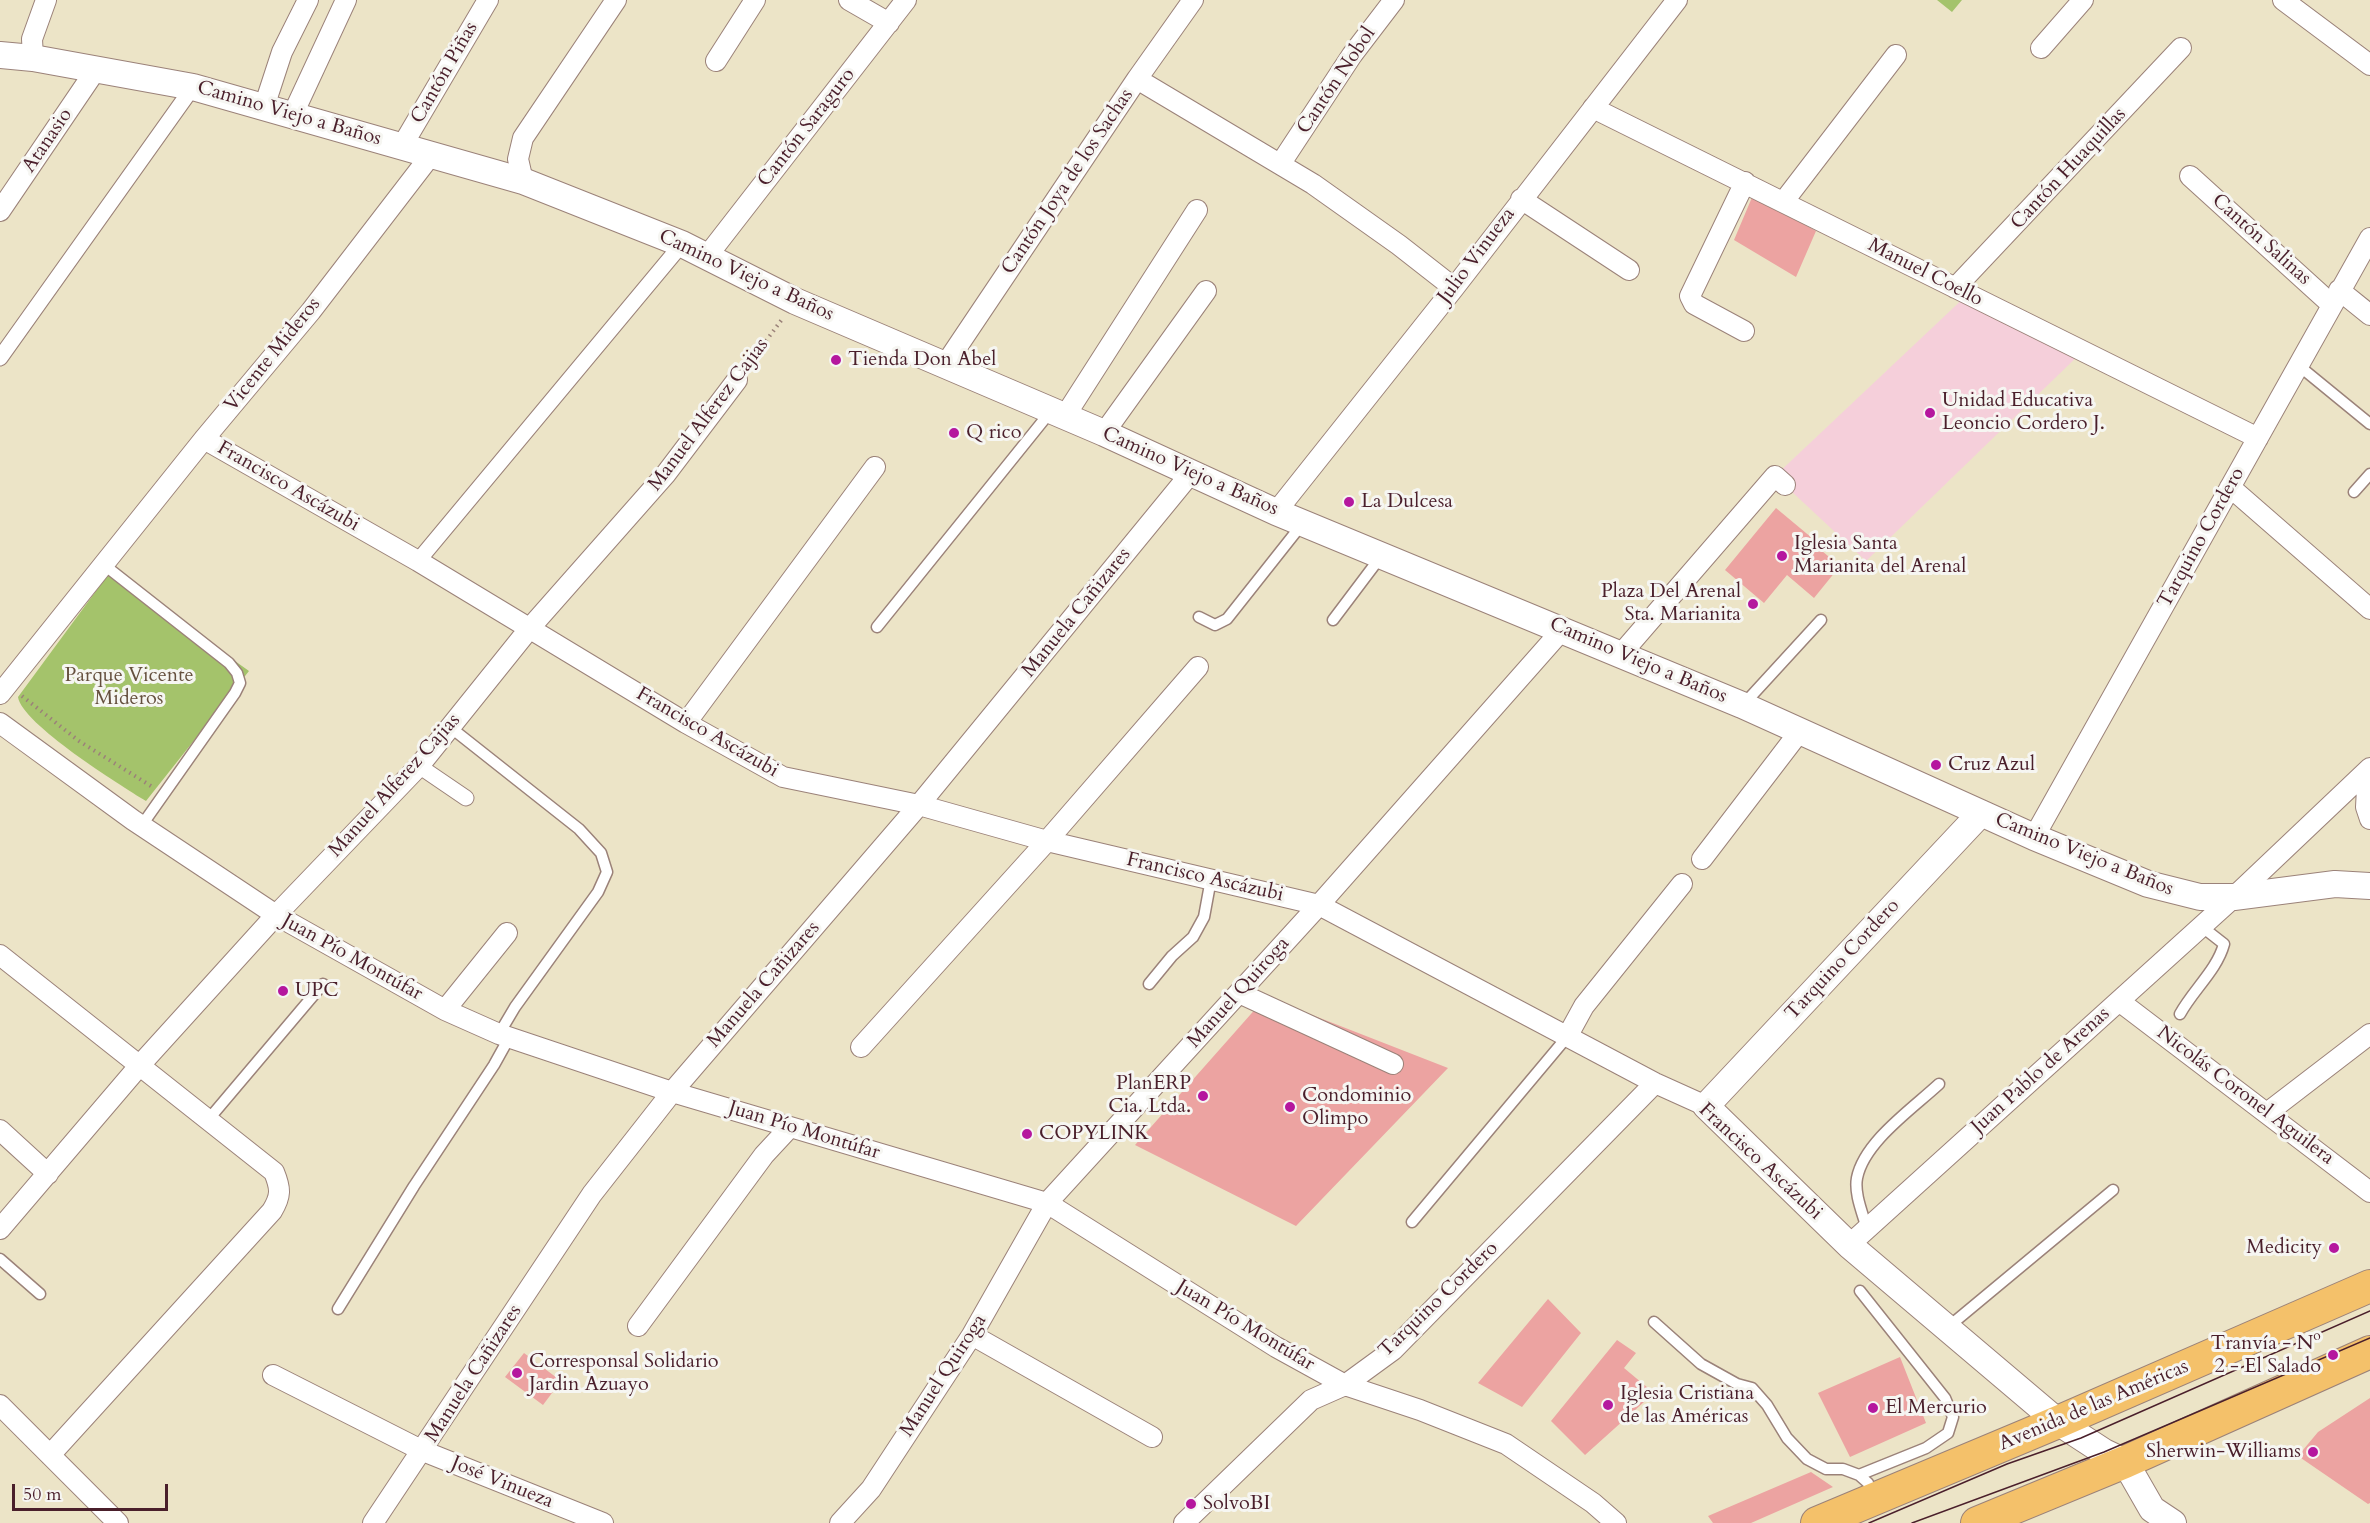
<!DOCTYPE html>
<html>
<head>
<meta charset="utf-8">
<style>
	body { margin:0 }
	#map { position:relative; width:2370px; height:1523px; overflow:hidden; background:#ece4c7; font-family:Cardo,serif }
	canvas { display:block }
	.scale { position:absolute; left:12px; top:1484px; width:156px; height:27px; box-sizing:border-box; border:3px solid #4a1f2b; border-top:0; padding-left:8px; font-size:18px; line-height:21px; white-space:nowrap; color:#4a1f2b; -webkit-text-stroke:4px #f6f6f2; paint-order:stroke }
</style>
</head>
<body>
<div id="map">
<canvas width="2370" height="1523"></canvas>
<div class="scale">50 m</div>
</div>
<script>
const ctx = document.querySelector('canvas').getContext('2d');
ctx.lineJoin = 'round';
function paint(path, color) {
  ctx.fillStyle = color;
  ctx.fill(path, 'evenodd');
}
function strokePath(path, color, width, dash) {
  ctx.strokeStyle = color;
  ctx.lineWidth = width;
  ctx.lineCap = dash ? 'butt' : 'round';
  ctx.setLineDash(dash || []);
  ctx.stroke(path);
}
function drawText(font, color, halo, rows, align = 'center') {
  ctx.font = font + ' Cardo,serif';
  ctx.lineWidth = 6;
  ctx.setLineDash([]);
  ctx.textBaseline = 'middle';
  ctx.strokeStyle = halo;
  ctx.fillStyle = color;
  for (const [text, x, y, turn = 0] of rows) {
    ctx.save();
    ctx.translate(x, y);
    ctx.rotate((+turn || 0) * Math.PI / 180);
    ctx.textAlign = isNaN(turn) ? turn : align;
    if (halo) ctx.strokeText(text, 0, 0);
    ctx.fillText(text, 0, 0);
    ctx.restore();
  }
}
const built = new Path2D(`
	M 1968,294 L 2083,351 L 1866,561 L 1775,476 Z`);
const green = new Path2D(`
	M 1937,0 L 1962,0 L 1952,12 Z
	M 110,572 L 249,671 L 146,801 C 120,785 22,724 18,697 Z`);
const building = new Path2D(`
	M 1753,195 L 1816,231 L 1796,277 L 1734,240 Z
	M 1776,508 L 1818,543 L 1816,546 L 1840,566 L 1814,598 L 1787,575 L 1764,603 L 1725,570 Z
	M 1266,997 L 1448,1068 L 1296,1226 L 1135,1145 Z
	M 1548,1299 L 1581,1333 L 1522,1407 L 1478,1383 Z
	M 1617,1340 L 1636,1353 L 1624,1368 L 1654,1393 L 1585,1455 L 1551,1421 Z
	M 524,1353 L 561,1381 L 543,1405 L 505,1377 Z
	M 1900,1357 L 1926,1423 L 1850,1457 L 1818,1393 Z
	M 2370,1398 L 2370,1503 L 2368,1504 L 2298,1456 L 2318,1432 Z
	M 1811,1472 L 1833,1487 L 1751,1523 L 1713,1523 L 1708,1516 Z`);
const path = new Path2D(`
	M 748,365 L 783,318
	M 22,696 L 79,741 L 151,786`);
const service = new Path2D(`
	M 2298,365 L 2370,424
	M 2354,492 L 2370,474
	M 103,564 L 229,663 L 237,673 L 240,683 L 235,693 L 142,825
	M 1199,617 L 1215,625 L 1227,619 L 1303,523
	M 1333,620 L 1382,555
	M 877,627 L 1051,411
	M 1743,705 L 1821,620
	M 450,727 L 579,829 L 601,853 L 607,872 L 598,892 L 515,1007 L 499,1034
	M 1149,984 L 1172,956 L 1193,937 L 1204,917 L 1211,879
	M 2180,1014 C 2193,990 2217,970 2224,944 L 2201,926
	M 208,1120 L 323,984
	M 1412,1222 L 1567,1037
	M 1867,1229 C 1863,1214 1854,1194 1857,1178 C 1864,1142 1912,1109 1939,1084
	M 0,1259 L 40,1294
	M 338,1309 L 414,1186 L 494,1065 L 509,1038
	M 1654,1322 L 1701,1364 L 1737,1384 L 1752,1388 L 1767,1405 L 1787,1438 L 1807,1459 L 1826,1469 L 1843,1469 L 1859,1475 L 1868,1483 L 1872,1496
	M 1947,1328 L 2113,1190
	M 1859,1475 L 1926,1448 L 1948,1433 L 1953,1417 L 1945,1398 L 1860,1291`);
const pedestrian = new Path2D(`
	M 0,358 L 193,87
	M 418,561 L 682,244
	M 419,766 L 466,798`);
const minor = new Path2D(`
	M 849,0 L 889,23
	M 2283,0 L 2370,65
	M 2041,48 L 2083,0
	M 33,58 L 32,39 L 46,0
	M 716,61 L 755,0
	M 1137,79 L 1313,184 L 1399,245 L 1454,288
	M 264,107 L 282,52 L 308,0
	M 1593,108 L 2258,438
	M 293,114 L 346,0
	M 402,146 L 488,0
	M 1281,163 L 1352,55 L 1394,0
	M 2190,176 L 2331,304
	M 523,181 L 518,159 L 523,138 L 616,0
	M 1521,199 L 1629,270
	M 1784,201 L 1896,55
	M 0,211 L 95,71
	M 708,255 L 906,0
	M 1955,288 L 2181,48
	M 2339,290 L 2370,315
	M 1744,331 L 1694,304 L 1690,296 L 1745,182
	M 945,365 L 1137,79 L 1193,0
	M 1065,416 L 1197,210
	M 1104,433 L 1206,291
	M 204,439 L 418,561 L 686,723 L 783,777 L 919,805 L 1047,841 L 1319,905 L 1655,1083 L 1706,1106
	M 2230,487 L 2370,609
	M 1276,512 L 1454,288 L 1677,0
	M 1621,654 L 1775,476 L 1785,485
	M 0,694 L 204,439 L 311,311 L 431,155
	M 0,723 L 133,820 L 276,915 L 445,1010 L 499,1034 L 672,1092 L 1047,1203 L 1276,1347 L 1345,1385 L 1420,1410 L 1506,1444 L 1593,1503 L 1616,1523
	M 686,723 L 875,467
	M 2368,770 L 2366,807 L 2370,819
	M 2034,837 L 2370,238
	M 1702,859 L 1800,731
	M 0,955 L 274,1172 C 281,1189 281,1196 272,1211 L 50,1455
	M 1239,993 L 1393,1064
	M 2119,1001 L 2370,1192
	M 445,1010 L 507,933
	M 1567,1037 L 1584,1006 L 1682,884
	M 861,1047 L 1047,841 L 1198,667
	M 2267,1113 L 2370,1034
	M 0,1130 L 48,1174
	M 0,1229 L 140,1065 L 276,915 L 419,766 L 529,629 L 665,475 L 737,380
	M 1849,1245 L 2234,897 L 2370,768
	M 638,1326 L 764,1155 L 790,1127
	M 972,1335 L 1152,1437
	M 273,1375 L 423,1451 L 603,1523
	M 0,1405 L 118,1523
	M 373,1523 L 592,1194 L 672,1092 L 919,805 L 1191,473
	M 840,1523 L 871,1489 L 972,1335 L 1047,1203 L 1319,905 L 1562,630
	M 1184,1523 L 1311,1400 L 1345,1385 L 1393,1350 L 1655,1083`);
const tertiary = new Path2D(`
	M 0,55 L 33,58 L 193,87 L 523,181 L 682,244 L 795,301 L 1104,433 L 1276,512 L 1742,705 L 2034,837 L 2148,884 L 2200,897 L 2234,897 L 2335,884 L 2370,886
	M 1981,813 L 1706,1106 L 1849,1245 L 2058,1422 L 2104,1452 L 2125,1462 L 2152,1509 L 2173,1523`);
const primary = new Path2D(`
	M 1817,1523 L 2058,1422 L 2370,1286
	M 1977,1523 L 2125,1462 L 2370,1352`);
const tram = new Path2D(`
	M 1869,1523 L 2007,1464 L 2081,1438 L 2370,1311
	M 1912,1523 L 2104,1452 L 2370,1338`);
const markers = [
	[836,360,6,"#b5179e"],
	[1930,413,6,"#b5179e"],
	[954,433,6,"#b5179e"],
	[1349,502,6,"#b5179e"],
	[1782,556,6,"#b5179e"],
	[1753,604,6,"#b5179e"],
	[1936,765,6,"#b5179e"],
	[283,991,6,"#b5179e"],
	[1203,1096,6,"#b5179e"],
	[1290,1107,6,"#b5179e"],
	[1027,1134,6,"#b5179e"],
	[2334,1248,6,"#b5179e"],
	[2333,1355,6,"#b5179e"],
	[517,1373,6,"#b5179e"],
	[1608,1405,6,"#b5179e"],
	[1873,1408,6,"#b5179e"],
	[2313,1452,6,"#b5179e"],
	[1191,1504,6,"#b5179e"]
];
const streetNames = [
	["Cantón Piñas",445,73,-60],
	["Cantón Nobol",1337,81,-56],
	["Camino Viejo a Baños",289,114,16],
	["Cantón Saraguro",807,128,-52],
	["Atanasio",48,141,-56],
	["Cantón Huaquillas",2069,169,-47],
	["Cantón Joya de los Sachas",1068,182,-56],
	["Cantón Salinas",2261,240,42],
	["Julio Vinueza",1477,256,-53],
	["Manuel Coello",1925,273,27],
	["Camino Viejo a Baños",746,276,25],
	["Vicente Mideros",273,355,-51],
	["Manuel Alferez Cajias",709,415,-53],
	["Camino Viejo a Baños",1190,472,24],
	["Francisco Ascázubi",288,487,30],
	["Tarquino Cordero",2202,538,-61],
	["Manuela Cañizares",1077,613,-51],
	["Camino Viejo a Baños",1638,661,23],
	["Francisco Ascázubi",707,733,30],
	["Manuel Alferez Cajias",395,786,-48],
	["Camino Viejo a Baños",2084,855,22],
	["Francisco Ascázubi",1205,878,13],
	["Juan Pío Montúfar",352,958,29],
	["Tarquino Cordero",1843,960,-47],
	["Manuela Cañizares",764,985,-49],
	["Manuel Quiroga",1239,993,-48],
	["Juan Pablo de Arenas",2041,1071,-42],
	["Nicolás Coronel Aguilera",2245,1096,37],
	["Juan Pío Montúfar",804,1131,17],
	["Francisco Ascázubi",1760,1162,43],
	["Tarquino Cordero",1439,1300,-44],
	["Juan Pío Montúfar",1245,1326,31],
	["Manuela Cañizares",474,1374,-57],
	["Manuel Quiroga",944,1376,-57],
	["Avenida de las Américas",2094,1406,-23],
	["José Vinueza",502,1483,22]
];
const poiNames = [
	["Tienda Don Abel",848,360],
	["Unidad Educativa",1942,401],
	["Leoncio Cordero J.",1942,424],
	["Q rico",966,433],
	["La Dulcesa",1361,502],
	["Iglesia Santa",1794,544],
	["Marianita del Arenal",1794,567],
	["Plaza Del Arenal",1741,592,"right"],
	["Sta. Marianita",1741,615,"right"],
	["Cruz Azul",1948,765],
	["UPC",295,991],
	["PlanERP",1191,1084,"right"],
	["Cia. Ltda.",1191,1107,"right"],
	["Condominio",1302,1096],
	["Olimpo",1302,1119],
	["COPYLINK",1039,1134],
	["Medicity",2322,1248,"right"],
	["Tranvía - Nº",2321,1344,"right"],
	["2 - El Salado",2321,1367,"right"],
	["Corresponsal Solidario",529,1362],
	["Jardin Azuayo",529,1385],
	["Iglesia Cristiana",1620,1394],
	["de las Américas",1620,1417],
	["El Mercurio",1885,1408],
	["Sherwin-Williams",2301,1452,"right"],
	["SolvoBI",1203,1504]
];
const parkNames = [
	["Parque Vicente",129,676],
	["Mideros",129,699]
];
paint(built, '#f5cfda');
paint(green, '#a4c36b');
paint(building, '#eca3a1');
strokePath(service, '#9b8279', 13);
strokePath(pedestrian, '#9b8279', 17);
strokePath(minor, '#9b8279', 22);
strokePath(tertiary, '#9b8279', 28);
strokePath(primary, '#9b8279', 34);
strokePath(path, '#9b8279', 4, [1.5, 4.5]);
strokePath(service, '#fff', 10);
strokePath(pedestrian, '#fff', 15);
strokePath(minor, '#fff', 20);
strokePath(tertiary, '#fff', 26);
strokePath(primary, '#f4c16a', 32);
strokePath(tram, '#4a1f2b', 1.5);
for (const [x, y, r, color] of markers) {
  const dot = new Path2D();
  dot.arc(x, y, r, 0, 2 * Math.PI);
  ctx.fillStyle = color;
  ctx.fill(dot);
  strokePath(dot, '#f6f6f2', 2);
}
drawText('20px', '#4a1f2b', '#f6f6f2', streetNames);
drawText('20px', '#4a1f2b', '#f6f6f2', poiNames, 'left');
drawText('20px', '#65503e', '#f6f6f2', parkNames);
</script>
</body>
</html>
